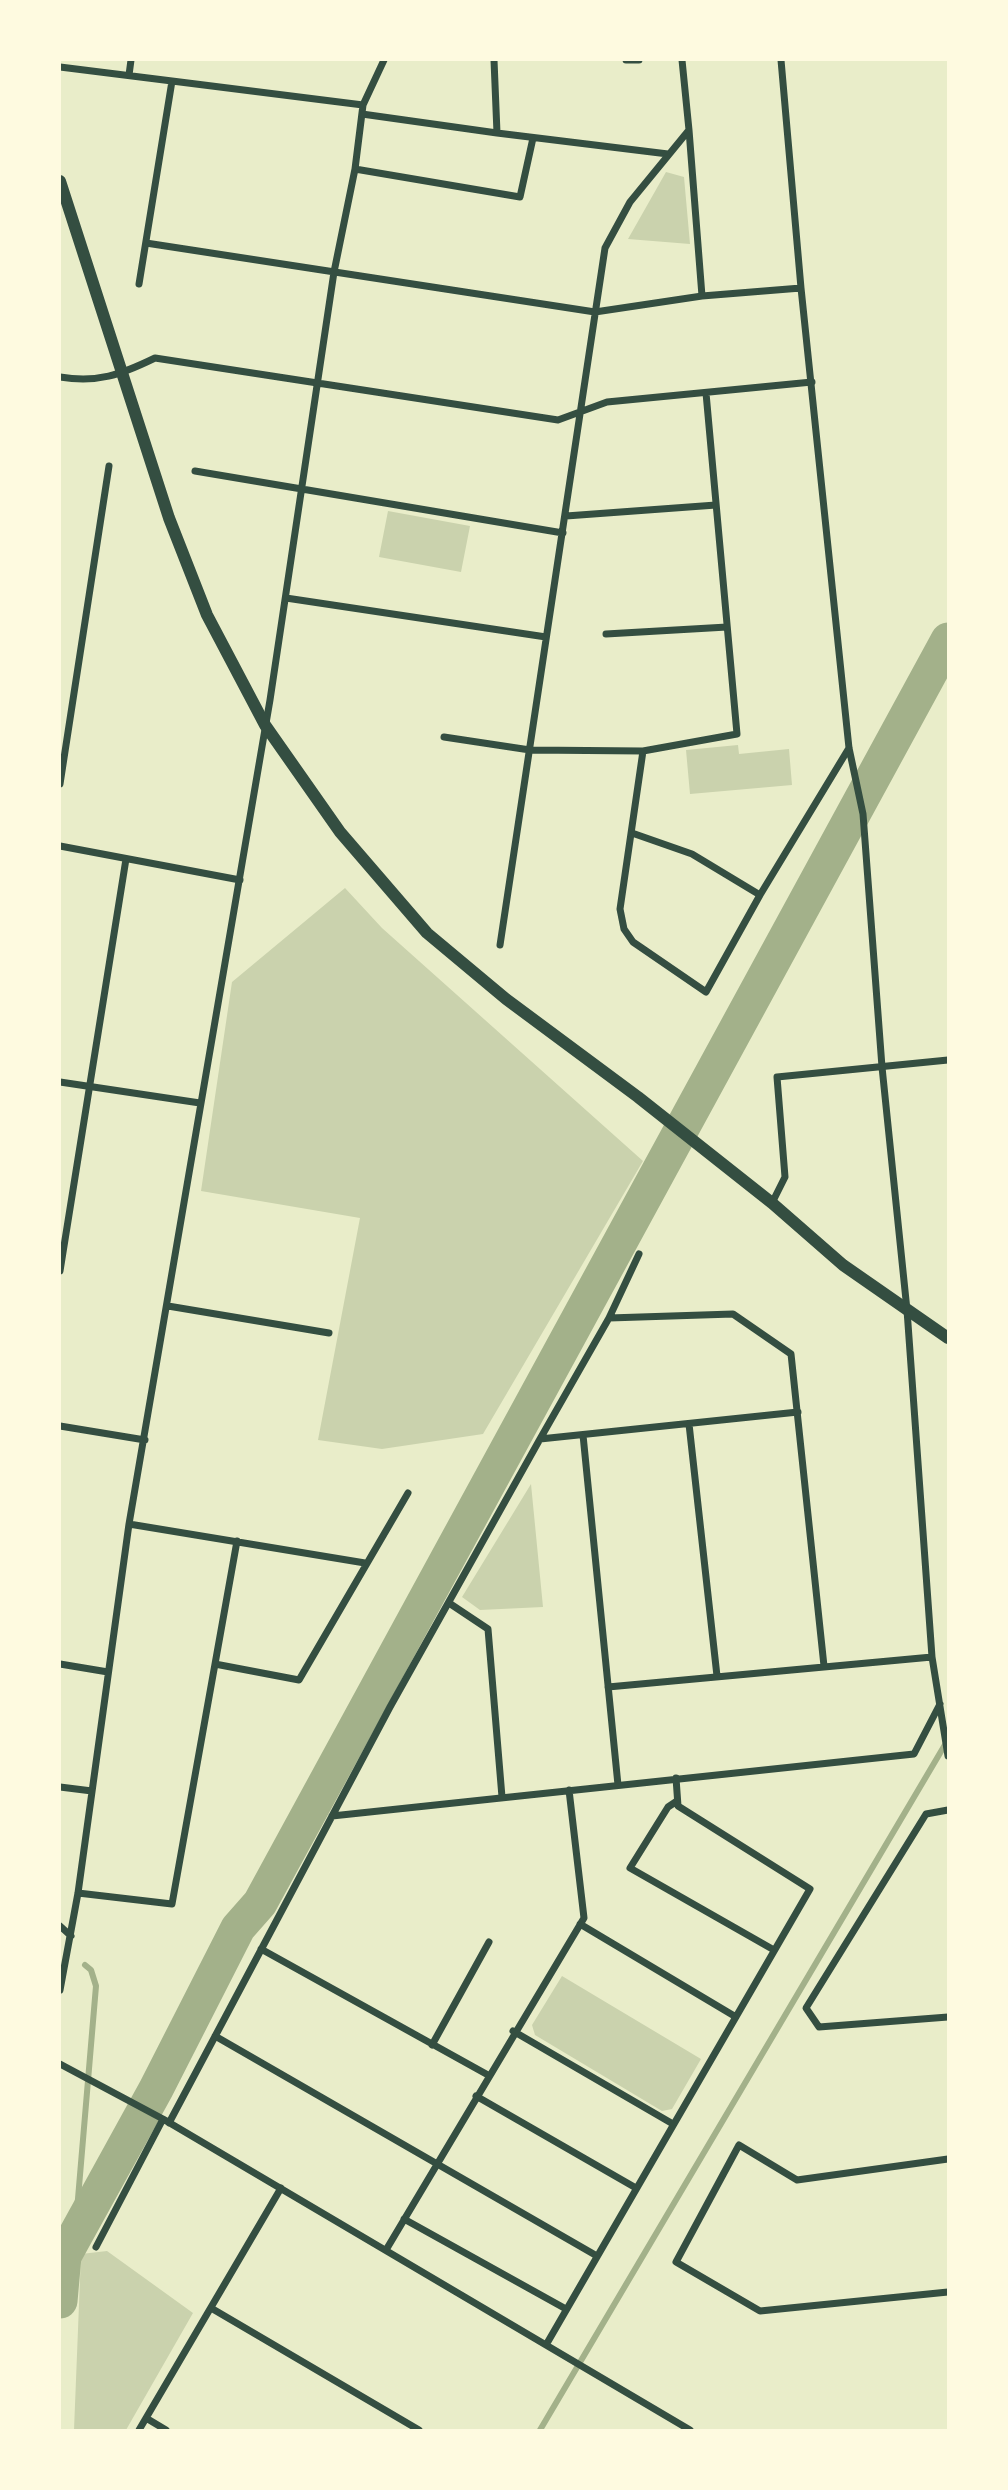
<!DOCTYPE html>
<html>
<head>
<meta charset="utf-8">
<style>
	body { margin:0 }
	#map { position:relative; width:1008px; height:2490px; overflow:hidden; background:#e9edc9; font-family:"PT Serif",serif }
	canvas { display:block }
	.frame { position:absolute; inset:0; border:61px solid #fefae0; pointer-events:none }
</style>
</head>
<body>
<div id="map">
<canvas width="1008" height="2490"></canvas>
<div class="frame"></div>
</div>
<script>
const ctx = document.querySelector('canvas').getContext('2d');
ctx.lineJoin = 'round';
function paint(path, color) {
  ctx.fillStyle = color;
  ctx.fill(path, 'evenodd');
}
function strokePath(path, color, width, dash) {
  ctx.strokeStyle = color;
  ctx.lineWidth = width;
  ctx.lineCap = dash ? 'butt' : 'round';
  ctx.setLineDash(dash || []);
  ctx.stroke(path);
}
const green = new Path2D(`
	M 666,172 L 684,177 L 690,244 L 628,239 Z
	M 388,511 L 470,526 L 461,572 L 379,557 Z
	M 738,745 L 739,754 L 789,749 L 792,785 L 690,794 L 686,750 Z
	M 345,888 L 382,928 L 643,1161 L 483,1434 L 382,1449 L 318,1440 L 360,1218 L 201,1191 L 232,982 Z
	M 531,1484 L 543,1607 L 480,1610 L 462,1597 Z
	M 562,1976 L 701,2059 L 672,2109 L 662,2111 L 535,2035 L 532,2025 Z
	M 107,2251 L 193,2313 L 126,2430 L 74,2430 L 81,2254 Z`);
const stream = new Path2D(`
	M 75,2234 L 96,1986 L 91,1970 L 85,1965
	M 540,2430 L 946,1743`);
const river = new Path2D(`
	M 60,2301 L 64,2256 L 156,2089 L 238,1928 L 260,1903 L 948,640`);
const minor = new Path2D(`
	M 494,60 L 497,133 L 668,154
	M 626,60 L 639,60
	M 682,60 L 689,130
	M 781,60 L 801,288 L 849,748 L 863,814 L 882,1067 L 907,1310 L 932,1657 L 948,1756
	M 60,67 L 172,81 L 139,284
	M 129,75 L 131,60
	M 172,81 L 363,105
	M 362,114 L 497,133
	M 355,169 L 520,197 L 533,138
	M 146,243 L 595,312 L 702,296 L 801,288
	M 60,377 C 98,383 120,375 155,358 L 558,420 L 607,402 L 812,382
	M 195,471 L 563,533
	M 566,516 L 716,505
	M 286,598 L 546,637
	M 606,634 L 727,627
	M 444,737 L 530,750 L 643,751 L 737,734 L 706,393
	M 643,751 L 620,909 L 624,929 L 633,942 L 706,992 L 760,895 L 849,748
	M 60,784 L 109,466
	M 632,833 L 692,854 L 760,895
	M 60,846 L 240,880
	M 500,945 L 605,248 L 630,202 L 689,130 L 702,296
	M 60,1082 L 200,1103
	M 772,1203 L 785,1177 L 777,1077 L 948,1060
	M 639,1254 L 609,1318 L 733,1314 L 791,1354 L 824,1666
	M 60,1271 L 126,859
	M 168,1306 L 329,1333
	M 689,1424 L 717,1676
	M 60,1426 L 145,1440
	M 583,1435 L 618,1785
	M 540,1439 L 609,1318
	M 129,1524 L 365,1563
	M 449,1603 L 488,1629 L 502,1797
	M 60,1664 L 108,1672
	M 215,1664 L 237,1541
	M 608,1687 L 932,1657
	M 60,1787 L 92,1791
	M 677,1801 L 668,1807 L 630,1868 L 774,1950
	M 948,1810 L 926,1814 L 806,2008 L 819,2027 L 948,2017
	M 332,1816 L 914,1754 L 940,1704
	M 78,1893 L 172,1904 L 215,1664 L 299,1680 L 408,1493
	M 580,1924 L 736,2017
	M 60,1926 L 71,1936
	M 261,1949 L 488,2075
	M 60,1990 L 78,1893 L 129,1524 L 270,700 L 334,272 L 355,169 L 363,105 L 384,60
	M 513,2031 L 673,2124
	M 215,2036 L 597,2256
	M 432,2045 L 489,1942
	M 60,2064 L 163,2119 L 690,2430
	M 476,2096 L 636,2188
	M 169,2123 L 390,1707 L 540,1439 L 798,1412
	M 948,2159 L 797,2180 L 739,2145 L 676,2262 L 760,2311 L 948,2292
	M 404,2219 L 566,2309
	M 96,2247 L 163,2119
	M 386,2250 L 584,1918 L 569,1790
	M 211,2308 L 419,2430
	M 546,2345 L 810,1889 L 678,1806 L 676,1778
	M 146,2418 L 166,2430
	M 139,2430 L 281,2188`);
const tertiary = new Path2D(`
	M 60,181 L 169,518 L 207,615 L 265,725 L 340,832 L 427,933 L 506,999 L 638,1097 L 772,1203 L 843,1265 L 948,1338`);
paint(green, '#cad2ad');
strokePath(stream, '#a3b18a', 6);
strokePath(river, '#a3b18a', 35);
strokePath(minor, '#344e41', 7);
strokePath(tertiary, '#344e41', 12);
</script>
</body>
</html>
